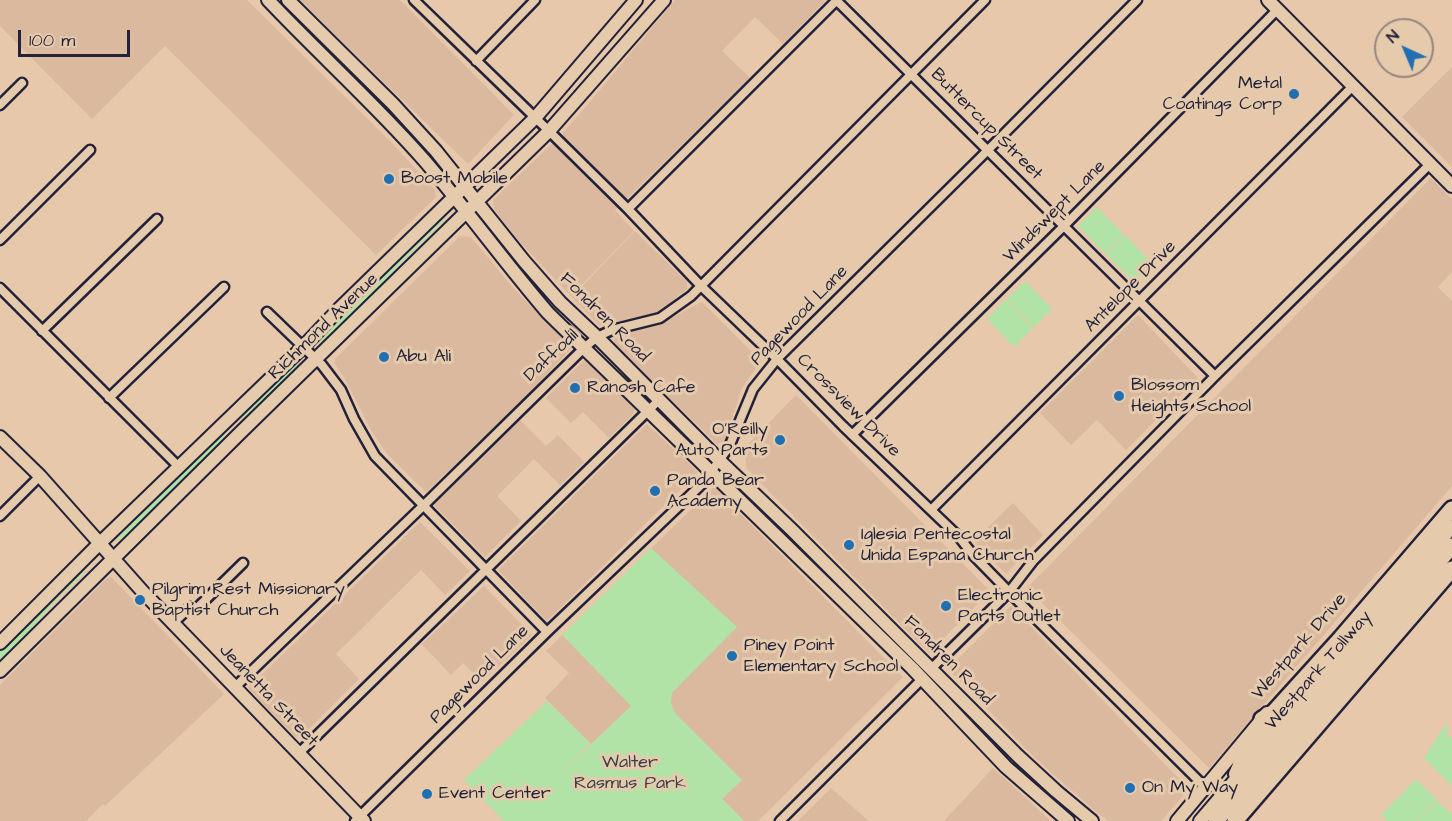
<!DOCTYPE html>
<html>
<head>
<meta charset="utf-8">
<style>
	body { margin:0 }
	#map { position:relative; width:1452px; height:821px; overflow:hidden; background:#e7c8aa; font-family:"Architects Daughter",sans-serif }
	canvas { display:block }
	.north { position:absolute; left:1374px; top:18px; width:60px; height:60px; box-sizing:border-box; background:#e5caac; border:2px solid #97877f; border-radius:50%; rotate:316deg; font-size:16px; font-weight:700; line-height:24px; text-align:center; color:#22223b }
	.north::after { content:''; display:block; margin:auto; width:21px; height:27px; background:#1f6fb2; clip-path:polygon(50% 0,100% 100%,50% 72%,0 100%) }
	.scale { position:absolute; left:18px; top:30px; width:112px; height:27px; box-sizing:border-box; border:3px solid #22223b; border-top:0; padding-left:8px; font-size:18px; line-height:21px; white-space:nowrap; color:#22223b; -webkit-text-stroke:4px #e5caac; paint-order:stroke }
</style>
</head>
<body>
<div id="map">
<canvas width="1452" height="821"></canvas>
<div class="north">N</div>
<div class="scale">100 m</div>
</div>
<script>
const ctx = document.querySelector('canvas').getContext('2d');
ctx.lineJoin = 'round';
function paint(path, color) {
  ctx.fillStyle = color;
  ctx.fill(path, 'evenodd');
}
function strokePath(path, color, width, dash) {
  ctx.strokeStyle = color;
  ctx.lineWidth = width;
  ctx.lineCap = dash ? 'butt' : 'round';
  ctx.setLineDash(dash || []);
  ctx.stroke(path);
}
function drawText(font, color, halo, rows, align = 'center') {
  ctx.font = font + ' "Architects Daughter",sans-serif';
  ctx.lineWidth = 6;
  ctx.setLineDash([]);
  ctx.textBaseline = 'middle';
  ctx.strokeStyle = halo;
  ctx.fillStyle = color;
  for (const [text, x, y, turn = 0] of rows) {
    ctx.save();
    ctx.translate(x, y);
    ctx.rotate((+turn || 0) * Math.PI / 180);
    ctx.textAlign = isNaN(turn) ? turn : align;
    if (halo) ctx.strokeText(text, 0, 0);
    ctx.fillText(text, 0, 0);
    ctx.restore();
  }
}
const built = new Path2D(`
	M 0,0 L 247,0 L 390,141 L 435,190 L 436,197 L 376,255 L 165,46 L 92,119 L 0,26 Z
	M 300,0 L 400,0 L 514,115 L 468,164 Z
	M 675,0 L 826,0 L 783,44 L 755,17 L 722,51 L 750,78 L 615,210 L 634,231 L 571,296 L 516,238 L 494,209 L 493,200 L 559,137 L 583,110 Z
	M 1452,67 L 1452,167 L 1402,117 Z
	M 1431,178 L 1452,199 L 1452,272 L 1438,287 L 1452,301 L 1452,486 L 1209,768 L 1027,588 Z
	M 635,231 L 687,282 L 687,289 L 657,313 L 600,326 L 572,297 Z
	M 460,236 L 471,237 L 514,289 L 572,348 L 523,399 L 426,492 L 387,454 L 371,430 L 345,379 L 335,364 L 335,359 Z
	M 702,302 L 761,361 L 742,388 L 724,442 L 717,444 L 614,344 L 614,335 L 659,324 Z
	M 1138,315 L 1198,378 L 1126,450 L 1097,420 L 1071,445 L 1040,413 Z
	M 585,359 L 635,409 L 632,415 L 609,438 L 583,412 L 571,423 L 546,398 Z
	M 796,395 L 990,591 L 929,653 L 747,469 L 744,448 Z
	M 518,418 L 546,446 L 558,435 L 584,462 L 560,485 L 534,459 L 497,496 L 521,521 L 485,557 L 432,503 Z
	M 647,424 L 698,472 L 547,621 L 498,570 Z
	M 714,487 L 903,677 L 758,821 L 744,821 L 632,706 L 591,744 L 545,698 L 569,673 L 546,651 Z
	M 1013,503 L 1043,535 L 1006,574 L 974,541 Z
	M 420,522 L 470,571 L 445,595 L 421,570 L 336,654 L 359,679 L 302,736 L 295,737 L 248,688 Z
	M 111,577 L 224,694 L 105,806 L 103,804 L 86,821 L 0,821 L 0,685 L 106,579 Z
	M 484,586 L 532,635 L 482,682 L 463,663 L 451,675 L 422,644 Z
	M 1011,606 L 1189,789 L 1161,821 L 1109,821 L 1096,812 L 1035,758 L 948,669 Z
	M 993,768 L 1051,821 L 944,821 Z
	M 831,788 L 869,821 L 798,821 Z`);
const green = new Path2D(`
	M 1097,207 L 1124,235 L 1105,253 L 1078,226 Z
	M 448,213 L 444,220 L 394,270 L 373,294 L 326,341 L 315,345 L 322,332 L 442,215 Z
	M 1125,235 L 1152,263 L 1134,282 L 1106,254 Z
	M 1025,281 L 1052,309 L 1034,327 L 1006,300 Z
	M 1005,300 L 1033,328 L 1014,347 L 987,319 Z
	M 301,358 L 295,370 L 249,415 L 242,418 L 243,412 L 289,365 Z
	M 225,431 L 224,438 L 216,448 L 124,539 L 118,541 L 118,538 C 152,504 184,469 217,435 Z
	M 651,548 L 737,627 L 672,693 L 671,703 L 675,713 L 742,780 L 722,799 L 744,821 L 504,821 L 464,780 L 547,701 L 590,743 L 557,777 L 631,706 L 562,635 Z
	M 90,563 L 82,575 L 57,599 L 30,630 L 0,661 L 0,649 L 58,591 Z
	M 1447,722 L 1447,735 L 1452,738 L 1452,786 L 1424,758 Z
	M 1416,779 L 1437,800 L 1416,821 L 1387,821 L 1381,815 Z
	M 1438,801 L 1452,815 L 1452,821 L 1417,821 Z`);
const street = new Path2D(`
	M 414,0 L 549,131 L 628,209 L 700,285 L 777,359 L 843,426 L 959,537 L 974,556 L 1019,602 L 1205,787
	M 836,0 L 1215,376
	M 476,61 L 535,0
	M 0,105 L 22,83
	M 628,209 L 837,0
	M 0,240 L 90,150
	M 0,288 L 179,467
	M 267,312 L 322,365 L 341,390 L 354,419 L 375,456 L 547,632
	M 42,331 L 157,219
	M 109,398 L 224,287
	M 852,435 L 1064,226 L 1277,10
	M 931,510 L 1353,86
	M 0,516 L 40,476
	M 172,624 L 190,607 L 194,611 L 243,563
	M 931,669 L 1009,592 L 1033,561 L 1215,376 L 1430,164
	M 234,688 L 423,506 L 584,348 L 597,337 L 612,330 L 660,318 L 691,296 L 985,0
	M 298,754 L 659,400
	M 355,821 L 547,632 L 703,483 L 729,447 L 753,389 L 777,359 L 988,150 L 1137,0
	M 780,821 L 922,679`);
const secondary = new Path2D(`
	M 268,0 C 319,54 375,104 424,160 C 467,210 505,263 548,313 L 912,668 L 1006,767 L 1068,821
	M 288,0 L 393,104 L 436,151 L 524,261 L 560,302 L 597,337 L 719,460 L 792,530 L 1018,756 L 1056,791 L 1092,821
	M 1268,0 L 1452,186
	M 0,437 L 40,476 L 143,592 L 364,821
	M 1373,620 L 1452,527
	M 0,643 L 100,543 L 303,347 L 340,308 L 535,118 L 636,0
	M 0,671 L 240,433 L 549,131 L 664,0
	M 1235,774 L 1244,754 L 1274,718 L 1271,712
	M 1177,821 L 1267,713
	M 1200,821 L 1361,633`);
const highway = new Path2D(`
	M 1356,640 L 1381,615
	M 1262,719 L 1273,713 L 1341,638 L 1452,509
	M 1216,821 L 1452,546
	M 1235,821 L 1452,569`);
const markers = [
	[1294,94,6,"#1f6fb2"],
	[389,179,6,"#1f6fb2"],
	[384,357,6,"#1f6fb2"],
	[575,388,6,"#1f6fb2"],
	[1119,396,6,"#1f6fb2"],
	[780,440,6,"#1f6fb2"],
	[655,491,6,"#1f6fb2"],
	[849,545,6,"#1f6fb2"],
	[140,600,6,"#1f6fb2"],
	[946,606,6,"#1f6fb2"],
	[732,656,6,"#1f6fb2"],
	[1130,788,6,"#1f6fb2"],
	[427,794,6,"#1f6fb2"]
];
const poiNames = [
	["Metal",1282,84,"right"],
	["Coatings Corp",1282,105,"right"],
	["Boost Mobile",401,179],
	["Abu Ali",396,357],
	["Blossom",1131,386],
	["Heights School",1131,407],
	["Ranosh Cafe",587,388],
	["O'Reilly",768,430,"right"],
	["Auto Parts",768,451,"right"],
	["Panda Bear",667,481],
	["Academy",667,502],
	["Iglesia Pentecostal",861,535],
	["Unida Espana Church",861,556],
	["Pilgrim Rest Missionary",152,590],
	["Baptist Church",152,611],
	["Electronic",958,596],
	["Parts Outlet",958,617],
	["Piney Point",744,646],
	["Elementary School",744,667],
	["On My Way",1142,788],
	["Event Center",439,794]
];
const streetNames = [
	["Buttercup Street",986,125,45],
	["Windswept Lane",1055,212,-45],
	["Antelope Drive",1131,287,-45],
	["Pagewood Lane",800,316,-46],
	["Fondren Road",604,318,45],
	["Richmond Avenue",324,327,-44],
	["Daffodil",552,356,-43],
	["Crossview Drive",848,406,45],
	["Westpark Drive",1300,647,-49],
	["Fondren Road",948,661,45],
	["Westpark Tollway",1319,671,-49],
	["Pagewood Lane",480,675,-45],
	["Jeanetta Street",268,696,46]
];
const parkNames = [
	["Walter",630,763],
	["Rasmus Park",630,784]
];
paint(built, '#dab99f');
paint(green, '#b0e3a5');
strokePath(street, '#22223b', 13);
strokePath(secondary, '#22223b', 16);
strokePath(highway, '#22223b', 20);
strokePath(street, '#e5caac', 8);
strokePath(secondary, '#e5caac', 12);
strokePath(highway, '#e5caac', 15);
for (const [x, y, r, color] of markers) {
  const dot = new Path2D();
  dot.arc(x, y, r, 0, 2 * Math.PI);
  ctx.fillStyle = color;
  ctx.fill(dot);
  strokePath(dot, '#e5caac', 2);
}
drawText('18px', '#22223b', '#e5caac', poiNames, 'left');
drawText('18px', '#22223b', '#e5caac', streetNames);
drawText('18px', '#373f4b', '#e5caac', parkNames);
</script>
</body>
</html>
